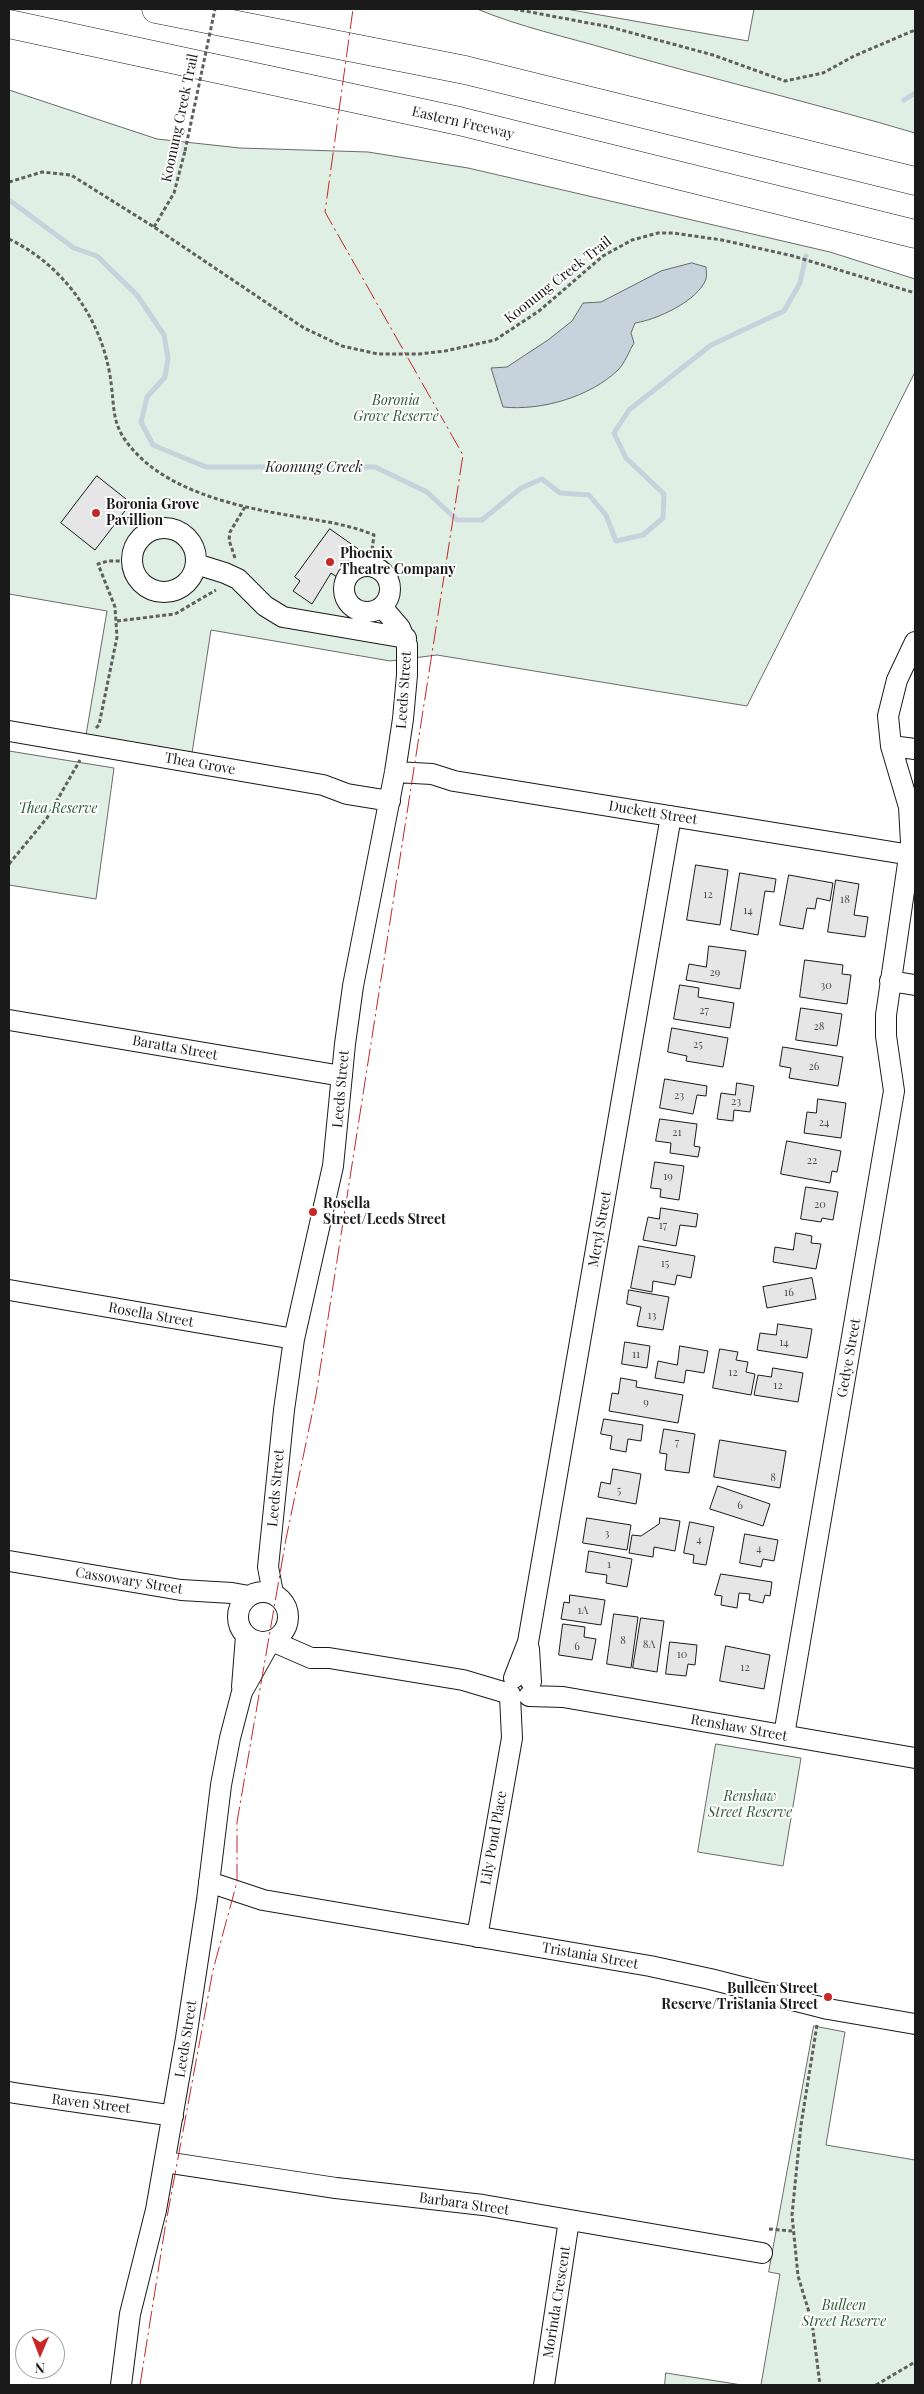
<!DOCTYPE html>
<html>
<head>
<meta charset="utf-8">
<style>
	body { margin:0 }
	#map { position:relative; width:924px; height:2394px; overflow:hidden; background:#fff; font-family:"Playfair Display",serif }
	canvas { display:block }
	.frame { position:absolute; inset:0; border:10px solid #1a1a1a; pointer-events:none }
	.north { position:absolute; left:15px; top:2329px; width:50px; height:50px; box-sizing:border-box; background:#fff; border:1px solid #a3a3a3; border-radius:50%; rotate:181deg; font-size:14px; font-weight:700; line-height:20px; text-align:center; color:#1a1a1a }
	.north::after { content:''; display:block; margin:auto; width:18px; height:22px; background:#c62828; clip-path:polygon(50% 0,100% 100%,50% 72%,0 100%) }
</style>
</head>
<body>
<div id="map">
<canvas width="924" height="2394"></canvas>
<div class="frame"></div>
<div class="north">N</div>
</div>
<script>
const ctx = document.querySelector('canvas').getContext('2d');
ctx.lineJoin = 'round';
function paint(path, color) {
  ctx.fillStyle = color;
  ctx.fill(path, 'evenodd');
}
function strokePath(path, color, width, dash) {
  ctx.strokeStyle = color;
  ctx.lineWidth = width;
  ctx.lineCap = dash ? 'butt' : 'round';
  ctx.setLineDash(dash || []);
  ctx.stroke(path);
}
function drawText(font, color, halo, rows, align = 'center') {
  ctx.font = font + ' "Playfair Display",serif';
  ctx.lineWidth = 4;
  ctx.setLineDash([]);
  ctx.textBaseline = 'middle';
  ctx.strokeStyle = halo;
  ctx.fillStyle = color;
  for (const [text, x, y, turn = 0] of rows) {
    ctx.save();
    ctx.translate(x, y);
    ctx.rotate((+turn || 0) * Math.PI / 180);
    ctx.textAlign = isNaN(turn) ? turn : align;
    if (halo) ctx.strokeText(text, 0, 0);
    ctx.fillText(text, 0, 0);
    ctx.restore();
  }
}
const green = new Path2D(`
	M 477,9 L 566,9 L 748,41 L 754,9 L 915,9 L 915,133 C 814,103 712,79 611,50 C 567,37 520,27 477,9 Z
	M 9,90 L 157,139 L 240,148 L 368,152 L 468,168 L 830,252 L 915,279 L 915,372 L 747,706 L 437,655 L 390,661 L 211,630 L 192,753 L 86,735 L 107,611 L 9,594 Z
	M 9,751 L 114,768 L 96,899 L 9,885 Z
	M 716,1744 L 801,1758 L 783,1866 L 698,1852 Z
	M 814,2026 L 845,2032 L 826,2145 L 915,2160 L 915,2385 L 761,2385 L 780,2274 L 769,2272 Z
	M 666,2373 L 742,2385 L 665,2385 Z`);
const water = new Path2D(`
	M 692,263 L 706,267 C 706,270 707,276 706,279 C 698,301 656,320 635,323 L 631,333 L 634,343 C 629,351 625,363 618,370 C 590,397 541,411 503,407 L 491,368 L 507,367 L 548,340 L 572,321 L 583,303 L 601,302 L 661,271 Z`);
const stream = new Path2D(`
	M 904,100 L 915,93
	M 9,200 L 74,248 L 97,256 L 137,295 L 164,335 L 168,358 L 165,377 L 147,397 L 141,422 L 153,445 L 206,467 L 375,467 L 427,492 L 457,520 L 482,520 L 521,488 L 542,479 L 560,493 L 589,495 L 606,515 L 616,541 L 643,535 L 663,518 L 664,494 L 626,458 L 614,433 L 629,410 L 711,345 L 784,311 L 800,283 L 806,256`);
const building = new Path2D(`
	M 97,476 L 131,503 L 95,550 L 61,523 Z
	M 330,529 L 361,551 L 340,579 L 331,573 L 312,604 L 293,591 L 300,581 L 295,577 Z
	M 696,865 L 728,870 L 720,925 L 687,920 Z
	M 740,873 L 776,879 L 774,892 L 765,891 L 758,935 L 731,930 Z
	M 789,875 L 833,883 L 830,901 L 817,898 L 815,909 L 807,908 L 803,929 L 780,925 Z
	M 836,880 L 859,884 L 854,915 L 868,917 L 865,937 L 828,932 Z
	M 709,946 L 746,951 L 740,989 L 686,980 L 689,964 L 706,967 Z
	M 805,960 L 843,965 L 842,974 L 851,975 L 847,1004 L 800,997 Z
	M 680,985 L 699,988 L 698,997 L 734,1003 L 730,1028 L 674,1019 Z
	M 801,1008 L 842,1014 L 837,1046 L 796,1040 Z
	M 672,1028 L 728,1038 L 723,1067 L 686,1061 L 687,1056 L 668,1052 Z
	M 783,1047 L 843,1057 L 838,1086 L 789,1078 L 791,1068 L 780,1066 Z
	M 665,1079 L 707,1086 L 706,1096 L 697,1095 L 693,1114 L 660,1108 Z
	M 737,1083 L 754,1086 L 750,1112 L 734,1110 L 733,1121 L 717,1119 L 721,1093 L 735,1095 Z
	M 818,1099 L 846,1103 L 841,1138 L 804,1133 L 807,1112 L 816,1113 Z
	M 660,1119 L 697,1124 L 694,1146 L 700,1147 L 698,1157 L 670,1153 L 671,1143 L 656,1141 Z
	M 787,1141 L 841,1151 L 837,1172 L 832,1171 L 830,1183 L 781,1174 Z
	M 655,1162 L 684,1166 L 679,1200 L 660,1197 L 661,1189 L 651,1188 Z
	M 806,1187 L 838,1192 L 833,1220 L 822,1218 L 821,1222 L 801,1219 Z
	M 661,1208 L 698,1214 L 696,1227 L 680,1225 L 676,1246 L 643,1240 L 648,1217 L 659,1219 Z
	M 796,1233 L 812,1236 L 811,1243 L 821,1244 L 816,1269 L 773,1262 L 775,1247 L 793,1250 Z
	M 639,1246 L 695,1256 L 691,1278 L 677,1275 L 675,1285 L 653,1281 L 652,1292 L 631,1288 Z
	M 812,1278 L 816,1299 L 767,1308 L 763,1287 Z
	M 629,1290 L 669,1297 L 663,1330 L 637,1326 L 641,1307 L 627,1304 Z
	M 778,1324 L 812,1329 L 807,1358 L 757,1350 L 760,1333 L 776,1335 Z
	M 625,1342 L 650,1346 L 647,1368 L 622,1364 Z
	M 680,1346 L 708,1351 L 704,1373 L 686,1370 L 684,1383 L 655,1378 L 658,1361 L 677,1365 Z
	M 720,1349 L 738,1352 L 736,1360 L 748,1362 L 746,1372 L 755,1374 L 751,1395 L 713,1388 Z
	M 773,1368 L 803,1373 L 798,1402 L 754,1395 L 758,1375 L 771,1377 Z
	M 621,1378 L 637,1381 L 636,1387 L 683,1395 L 678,1423 L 609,1411 L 612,1393 L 618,1394 Z
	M 604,1419 L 643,1425 L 641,1441 L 628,1439 L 626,1452 L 610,1449 L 612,1436 L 601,1434 Z
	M 664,1429 L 695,1434 L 689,1473 L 665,1470 L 667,1454 L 660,1453 Z
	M 720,1440 L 786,1451 L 780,1488 L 714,1477 Z
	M 613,1469 L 641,1474 L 636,1504 L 598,1497 L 601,1482 L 610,1484 Z
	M 718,1486 L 770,1504 L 763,1526 L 710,1509 Z
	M 587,1518 L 631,1525 L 627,1550 L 583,1543 Z
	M 660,1518 L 680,1521 L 675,1551 L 654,1547 L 653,1557 L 629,1553 L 632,1535 L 641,1536 L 659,1524 Z
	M 690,1522 L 714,1527 L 706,1565 L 693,1563 L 694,1555 L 684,1553 Z
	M 745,1534 L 778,1540 L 774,1561 L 763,1559 L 761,1567 L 740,1563 Z
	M 589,1551 L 632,1559 L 627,1587 L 606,1583 L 607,1575 L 586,1572 Z
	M 721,1574 L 772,1582 L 770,1596 L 765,1595 L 763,1603 L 749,1600 L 750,1594 L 739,1593 L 737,1608 L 721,1605 L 722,1596 L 715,1595 Z
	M 570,1595 L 605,1600 L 601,1625 L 561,1619 L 564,1602 L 569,1603 Z
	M 614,1614 L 638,1617 L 631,1668 L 607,1664 Z
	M 641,1618 L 664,1621 L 657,1672 L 633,1668 Z
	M 563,1624 L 585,1627 L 584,1637 L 596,1639 L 592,1660 L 559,1655 Z
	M 670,1642 L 697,1645 L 695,1665 L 688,1664 L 686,1676 L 666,1674 Z
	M 726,1646 L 770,1655 L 764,1689 L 720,1681 Z`);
const path = new Path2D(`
	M 514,9 L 610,27 L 713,55 L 785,81 L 823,73 L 854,56 L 915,30
	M 9,182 L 42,172 L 71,175 L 154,227 L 304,328 L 342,346 L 378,354 L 419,354 L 445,351 L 495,340 L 539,311 L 603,256 L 632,240 L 658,233 L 673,233 L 722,240 L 793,256 L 915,293
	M 154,227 L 174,193 L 185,151
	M 9,239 C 61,264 98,314 109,370 C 117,412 107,426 142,459 C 180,494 243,508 293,516 C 321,521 348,524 374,535 L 370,565
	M 235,558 L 229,540 L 230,532 L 245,507
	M 117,621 L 175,614 L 216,590
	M 96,728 L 99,725 L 117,637 L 115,607 L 98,564 L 108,561 L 131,561
	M 9,864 L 47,818 L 80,760
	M 817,2025 L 801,2125 L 792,2215 L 798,2276 L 812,2322 L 820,2385
	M 769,2229 L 792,2231
	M 876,2385 L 915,2362`);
const minor = new Path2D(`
	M132 560a32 32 0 1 1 64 0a32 32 0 1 1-64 0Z
	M 196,564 L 225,573 L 238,579 L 265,606 L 283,617 L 406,638
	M344 589a23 23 0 1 1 46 0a23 23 0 1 1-46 0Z
	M 9,731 L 323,785 L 347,794 L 390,801
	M 891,746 L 915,749
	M 395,772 L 432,774 L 454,781 L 911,855
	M 890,981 L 915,985
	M 9,1020 L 342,1076
	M 9,1290 L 294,1339
	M 9,1561 L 181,1590 L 232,1593 L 249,1596
	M238 1617a25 25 0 1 1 50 0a25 25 0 1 1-50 0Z
	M 273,1593 L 268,1567 L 284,1410 L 294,1339 L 333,1166 L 345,1044 L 353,986 L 395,772 L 403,719 L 407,675 L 407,645 L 400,628 L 382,607
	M 272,1641 L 311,1658 L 329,1658 L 463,1680 L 510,1694
	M 529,1649 L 531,1682
	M 514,1678 L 528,1642 L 671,816
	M 242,1687 L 246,1636
	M 529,1696 L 563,1697 L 915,1758
	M 784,1735 L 894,1091 L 886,1036 L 886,1015 L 911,843 L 909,807 L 891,746 L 888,716 L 897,680 L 915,642
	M 209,1882 L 263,1900 L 650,1966 L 710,1979 L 828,2009 L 915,2024
	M 477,1937 L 512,1738 L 510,1696
	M 9,2092 C 64,2101 118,2107 173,2116
	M 165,2162 L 336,2188 L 483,2205 L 762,2253
	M 121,2385 L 130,2314 L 156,2210 L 186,2038 L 207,1900 L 221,1785 L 230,1738 L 242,1692 L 270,1642
	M 544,2385 L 569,2220`);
const highway = new Path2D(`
	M 156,9 L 465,70 L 915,181
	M 9,24 L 459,121 L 915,234`);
const pathBridge = new Path2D(`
	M 185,151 L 215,9`);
const power = new Path2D(`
	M 140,2385 L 165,2228 L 213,1970 L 237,1882 L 237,1822 L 286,1539 L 316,1395 L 463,455 L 325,212 L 353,9`);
const markers = [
	[96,513,5,"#c62828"],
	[330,562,5,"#c62828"],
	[313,1212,5,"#c62828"],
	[828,1997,5,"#c62828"]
];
const numberNames = [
	["12",708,895],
	["18",845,900],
	["14",748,911],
	["29",715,973],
	["30",826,986],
	["27",704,1011],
	["28",819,1027],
	["25",698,1045],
	["26",814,1067],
	["23",679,1096],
	["23",736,1102],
	["24",824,1123],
	["21",677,1133],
	["22",812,1161],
	["19",668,1177],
	["20",820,1205],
	["17",663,1226],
	["15",665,1264],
	["16",789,1293],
	["13",652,1316],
	["14",784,1343],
	["11",636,1355],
	["12",733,1373],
	["12",778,1386],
	["9",646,1403],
	["7",677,1443],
	["8",773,1478],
	["5",619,1491],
	["6",740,1506],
	["3",607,1534],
	["4",699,1540],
	["4",759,1549],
	["1",609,1565],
	["1A",583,1611],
	["8",623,1641],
	["8A",649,1645],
	["6",577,1647],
	["10",682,1655],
	["12",745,1668]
];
const streetNames = [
	["Koonung Creek Trail",180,118,-78],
	["Eastern Freeway",463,123,13],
	["Koonung Creek Trail",558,280,-38],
	["Leeds Street",404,690,-86],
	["Thea Grove",200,764,10],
	["Duckett Street",653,813,9],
	["Baratta Street",175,1048,10],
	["Leeds Street",341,1089,-85],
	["Meryl Street",600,1229,-80],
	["Rosella Street",151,1315,10],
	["Gedye Street",849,1358,-80],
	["Leeds Street",276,1488,-85],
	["Cassowary Street",129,1581,9],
	["Renshaw Street",739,1728,10],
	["Lily Pond Place",494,1838,-80],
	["Tristania Street",590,1956,10],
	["Leeds Street",186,2039,-81],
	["Raven Street",91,2104,7],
	["Barbara Street",464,2204,8],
	["Morinda Crescent",557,2302,-81]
];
const parkNames = [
	["Boronia",396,401],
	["Grove Reserve",396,417],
	["Thea Reserve",58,809],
	["Renshaw",750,1797],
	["Street Reserve",750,1813],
	["Bulleen",844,2306],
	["Street Reserve",844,2322]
];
const poiNames = [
	["Boronia Grove",106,505],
	["Pavillion",106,521],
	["Phoenix",340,554],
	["Theatre Company",340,570],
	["Rosella",323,1204],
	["Street/Leeds Street",323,1220],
	["Bulleen Street",818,1989,"right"],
	["Reserve/Tristania Street",818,2005,"right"]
];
const waterNames = [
	["Koonung Creek",314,467]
];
paint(green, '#e0efe3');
strokePath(green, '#6a6a6a', 1);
paint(water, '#c6d2dc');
strokePath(water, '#6a6a6a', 1);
strokePath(stream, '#c6d2dc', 5);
paint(building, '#e6e6e6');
strokePath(building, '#1a1a1a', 1);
strokePath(minor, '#1a1a1a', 22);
strokePath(highway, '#1a1a1a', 29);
strokePath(path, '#5f5f5f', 3, [4, 2.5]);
strokePath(minor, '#fff', 20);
strokePath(highway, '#fff', 28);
strokePath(pathBridge, '#5f5f5f', 3, [4, 2.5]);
strokePath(power, '#c62828', 1, [18, 4, 2.5, 4]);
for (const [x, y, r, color] of markers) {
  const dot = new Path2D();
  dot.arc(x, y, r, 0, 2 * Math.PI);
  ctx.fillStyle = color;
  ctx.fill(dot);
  strokePath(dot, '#fff', 2);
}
drawText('11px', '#4d4d4d', null, numberNames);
drawText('14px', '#1a1a1a', '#fff', streetNames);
drawText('italic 14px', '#2b5a34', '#fff', parkNames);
drawText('bold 14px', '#1a1a1a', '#fff', poiNames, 'left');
drawText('italic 15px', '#1a1a1a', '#fff', waterNames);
</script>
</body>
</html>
